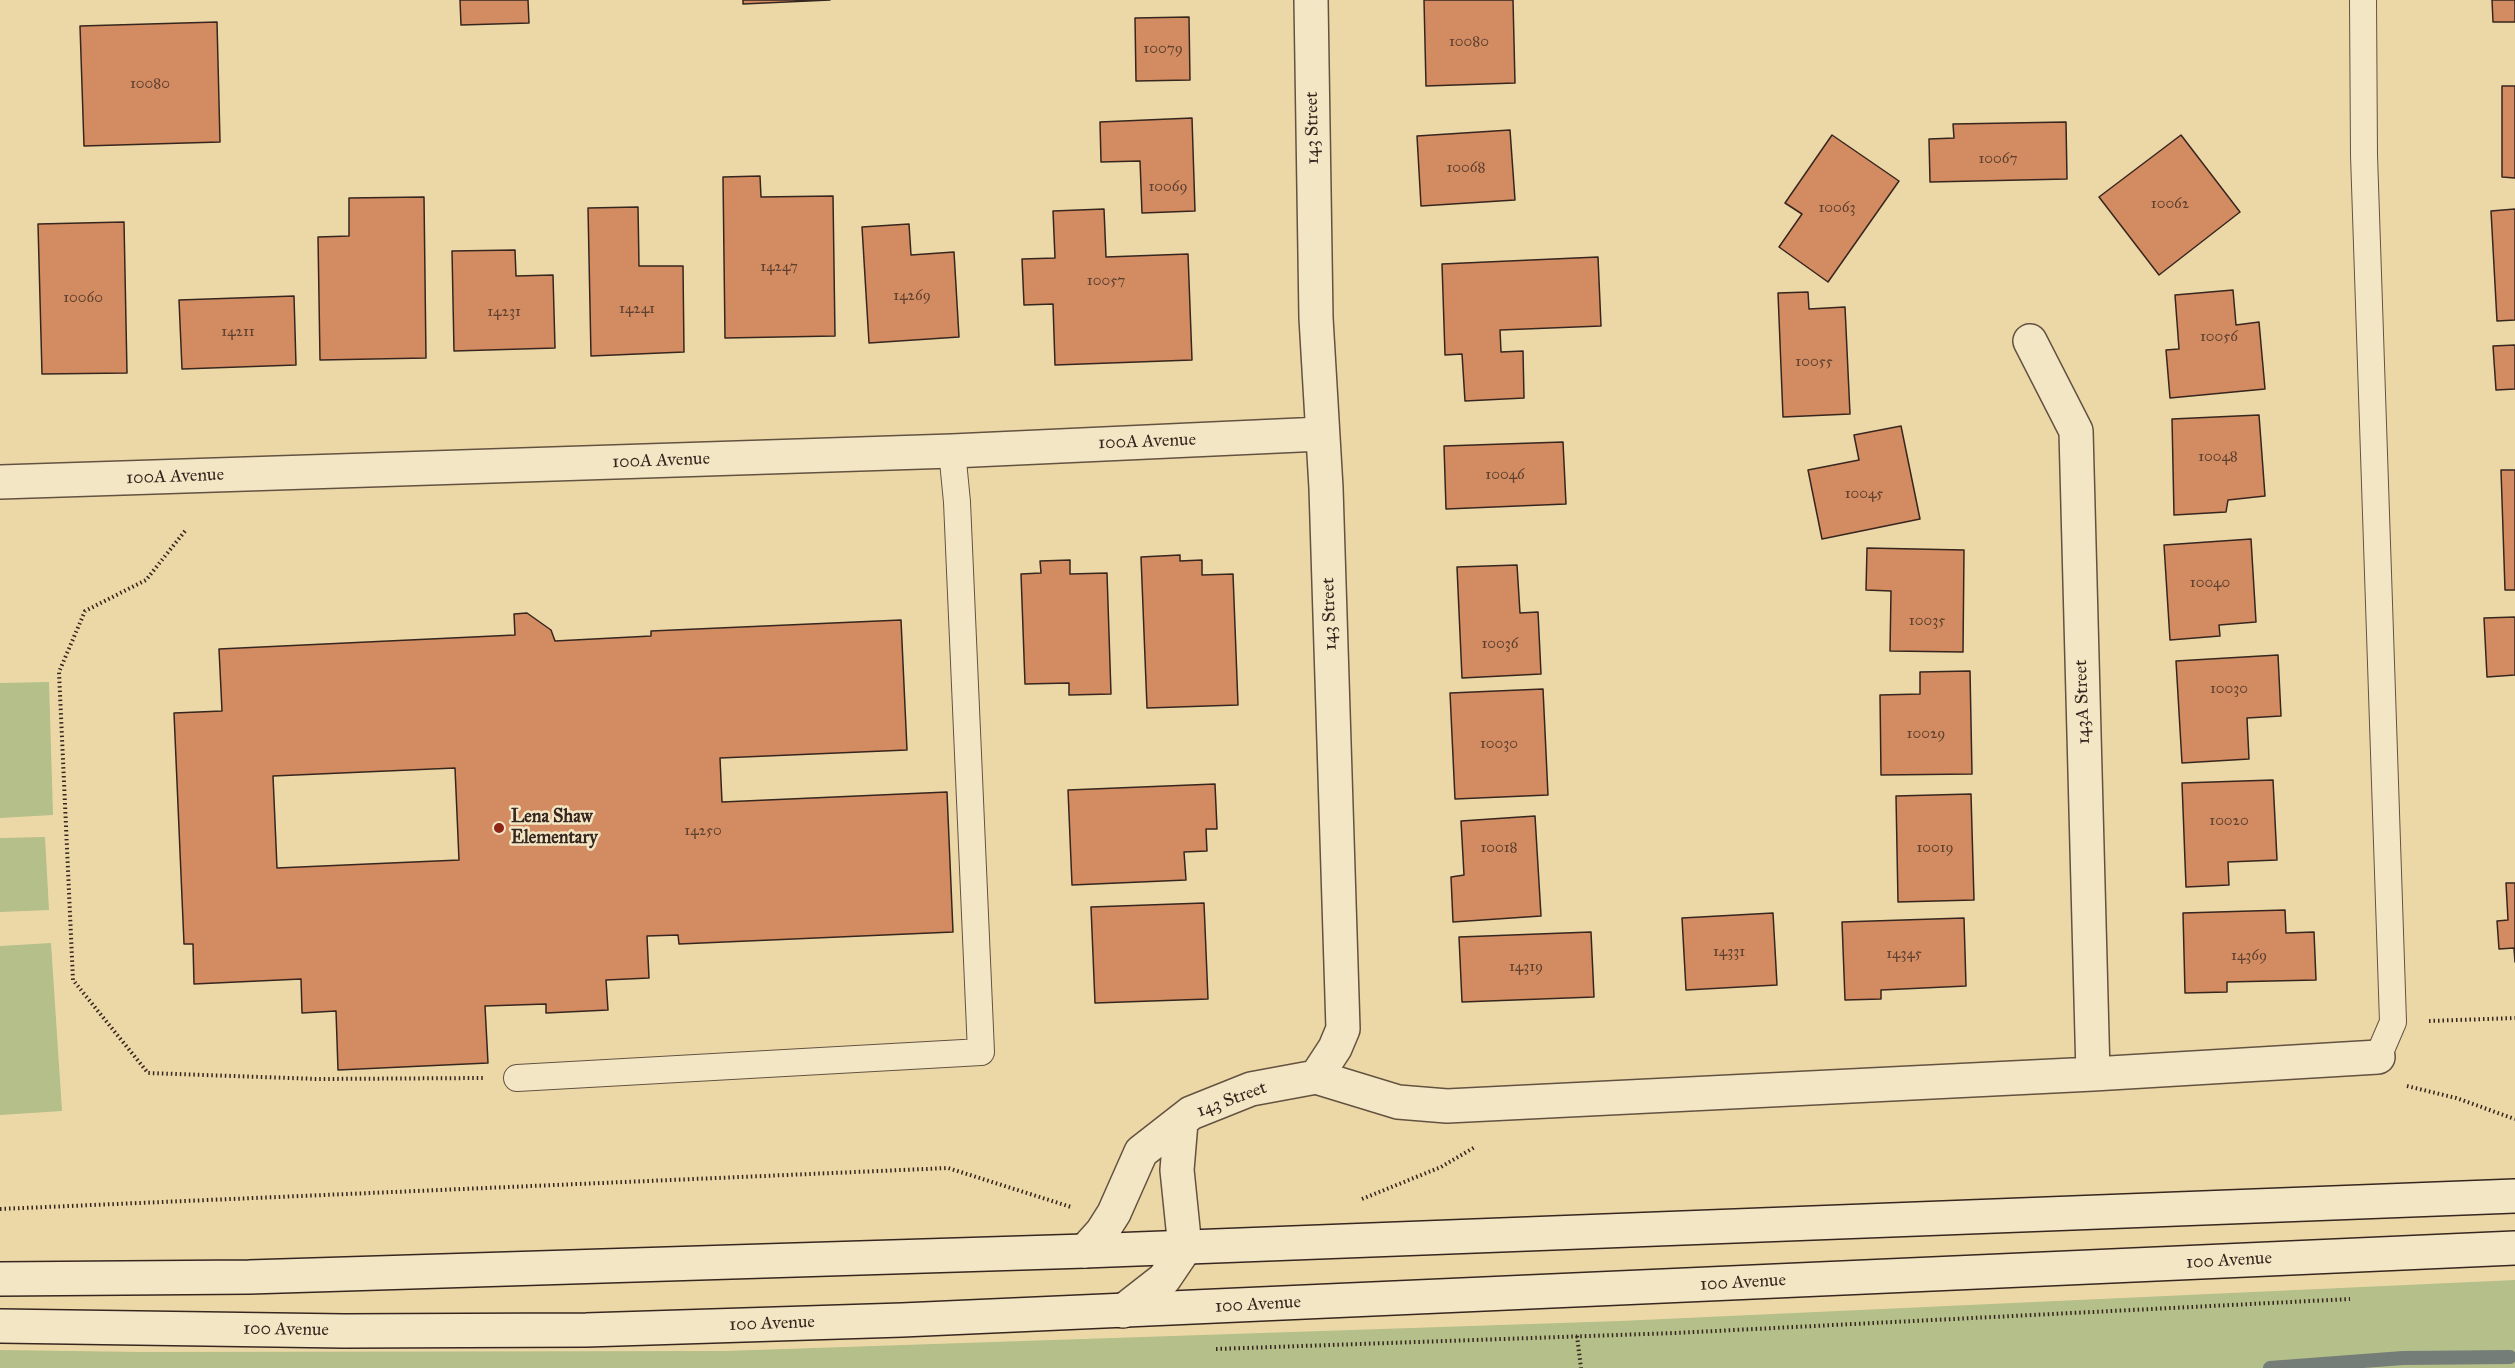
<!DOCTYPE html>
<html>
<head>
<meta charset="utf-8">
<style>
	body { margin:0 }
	canvas { display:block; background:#ecd8a6 }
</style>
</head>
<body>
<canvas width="2515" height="1368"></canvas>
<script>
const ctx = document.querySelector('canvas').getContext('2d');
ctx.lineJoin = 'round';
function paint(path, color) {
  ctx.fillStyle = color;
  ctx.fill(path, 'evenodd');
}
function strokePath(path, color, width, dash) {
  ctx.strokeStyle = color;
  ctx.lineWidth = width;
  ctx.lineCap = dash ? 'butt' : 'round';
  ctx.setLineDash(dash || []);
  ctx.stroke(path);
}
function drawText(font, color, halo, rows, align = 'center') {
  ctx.font = font + ' "IM FELL Great Primer",serif';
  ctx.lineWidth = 5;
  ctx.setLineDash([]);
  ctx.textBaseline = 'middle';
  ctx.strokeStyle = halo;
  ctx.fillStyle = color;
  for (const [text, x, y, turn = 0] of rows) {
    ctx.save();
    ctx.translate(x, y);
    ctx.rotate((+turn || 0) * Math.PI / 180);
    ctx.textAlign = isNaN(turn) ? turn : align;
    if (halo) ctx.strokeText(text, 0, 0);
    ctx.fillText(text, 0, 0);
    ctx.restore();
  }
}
const green = new Path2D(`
	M 49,682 L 53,815 L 0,818 L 0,683 Z
	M 45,837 L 49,910 L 0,912 L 0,838 Z
	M 51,943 L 62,1111 L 0,1115 L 0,946 Z
	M 2515,1280 L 2515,1368 L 0,1368 L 0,1350 L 141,1352 L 725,1351 L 1620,1321 Z`);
const stream = new Path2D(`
	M 2270,1368 L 2403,1358 L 2510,1357`);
const building = new Path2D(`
	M 460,0 L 528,0 L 529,23 L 461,25 Z
	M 743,0 L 830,0 L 743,4 Z
	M 1424,0 L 1513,0 L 1515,83 L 1426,86 Z
	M 2492,0 L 2515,0 L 2515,22 L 2493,22 Z
	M 1189,17 L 1190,80 L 1136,81 L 1135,18 Z
	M 217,22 L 220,142 L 84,146 L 80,26 Z
	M 2502,86 L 2515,86 L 2515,178 L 2502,177 Z
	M 1192,118 L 1195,211 L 1142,213 L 1140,161 L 1101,162 L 1100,122 Z
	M 2066,122 L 2067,179 L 1930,182 L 1929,139 L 1954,138 L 1953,124 Z
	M 1510,130 L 1515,200 L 1421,206 L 1417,136 Z
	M 1832,135 L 1899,181 L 1828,282 L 1779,247 L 1802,214 L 1785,203 Z
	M 2181,135 L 2240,212 L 2159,275 L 2099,197 Z
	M 760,176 L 761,197 L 833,196 L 835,336 L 725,338 L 723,177 Z
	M 424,197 L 426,358 L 320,360 L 318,237 L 349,236 L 349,198 Z
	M 638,207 L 639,266 L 683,266 L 684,352 L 591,356 L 588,208 Z
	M 1104,209 L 1106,257 L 1188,254 L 1192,360 L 1055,365 L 1053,304 L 1024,305 L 1022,259 L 1055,258 L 1053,211 Z
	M 2515,209 L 2515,320 L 2497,321 L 2491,211 Z
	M 124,222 L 127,373 L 42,374 L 38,224 Z
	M 909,224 L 911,255 L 954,252 L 959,337 L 869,343 L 862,227 Z
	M 515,250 L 516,276 L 553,275 L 555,348 L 454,351 L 452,251 Z
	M 1598,257 L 1601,326 L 1500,330 L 1501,352 L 1523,351 L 1524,398 L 1465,401 L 1462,354 L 1445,355 L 1442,264 Z
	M 2233,290 L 2236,325 L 2259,322 L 2265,389 L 2170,398 L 2166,350 L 2179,349 L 2175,295 Z
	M 1808,292 L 1809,309 L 1845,307 L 1850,414 L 1783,417 L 1778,293 Z
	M 294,296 L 296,365 L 182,369 L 179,300 Z
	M 2515,345 L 2515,389 L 2496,390 L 2493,346 Z
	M 2259,415 L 2265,496 L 2228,500 L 2226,512 L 2174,515 L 2172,419 Z
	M 1901,426 L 1920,519 L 1822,539 L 1808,470 L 1859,460 L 1854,435 Z
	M 1563,442 L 1566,504 L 1446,509 L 1444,446 Z
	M 2501,470 L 2515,470 L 2515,590 L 2505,590 Z
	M 2251,539 L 2256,622 L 2219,625 L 2220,636 L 2170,640 L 2164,545 Z
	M 1867,548 L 1964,550 L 1963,652 L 1890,651 L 1891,591 L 1866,590 Z
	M 1180,555 L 1180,561 L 1202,560 L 1202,575 L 1233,574 L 1238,705 L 1147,708 L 1141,557 Z
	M 1070,560 L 1070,574 L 1107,573 L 1111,694 L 1069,695 L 1069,683 L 1025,684 L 1021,574 L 1041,573 L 1040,561 Z
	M 1517,565 L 1520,613 L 1538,612 L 1541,674 L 1462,678 L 1457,567 Z
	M 527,613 L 551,630 L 555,641 L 651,636 L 651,631 L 901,620 L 907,750 L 720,758 L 722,802 L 947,792 L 953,932 L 679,944 L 678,935 L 647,936 L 649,978 L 606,980 L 608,1010 L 546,1013 L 546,1004 L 485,1006 L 488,1063 L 338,1070 L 336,1011 L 302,1013 L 301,979 L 194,984 L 193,944 L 184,944 L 174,713 L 222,711 L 219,649 L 515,635 L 514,614 ZM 455,768 L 459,860 L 277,868 L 273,776 Z
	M 2515,617 L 2515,675 L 2487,677 L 2484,618 Z
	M 2278,655 L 2281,716 L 2247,718 L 2249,759 L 2182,763 L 2176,661 Z
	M 1970,671 L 1972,774 L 1881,775 L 1880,695 L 1920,694 L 1920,672 Z
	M 1543,689 L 1548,795 L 1455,799 L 1450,693 Z
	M 2273,780 L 2277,860 L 2228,862 L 2229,885 L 2186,887 L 2182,783 Z
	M 1215,784 L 1217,829 L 1206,829 L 1207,851 L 1184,852 L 1186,880 L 1072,885 L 1068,790 Z
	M 1971,794 L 1974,900 L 1898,902 L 1896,796 Z
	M 1535,816 L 1541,916 L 1453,922 L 1451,877 L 1464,875 L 1461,821 Z
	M 2506,883 L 2515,883 L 2515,962 L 2514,948 L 2499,949 L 2497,921 L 2508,920 Z
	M 1204,903 L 1208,999 L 1095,1003 L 1091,907 Z
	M 2285,910 L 2286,933 L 2314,932 L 2316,980 L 2227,982 L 2227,992 L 2185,993 L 2183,913 Z
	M 1773,913 L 1777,985 L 1686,990 L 1682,918 Z
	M 1964,918 L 1966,986 L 1881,990 L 1881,999 L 1845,1000 L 1842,922 Z
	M 1591,932 L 1594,997 L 1462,1002 L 1459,937 Z`);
const path = new Path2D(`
	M 185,531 L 146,580 L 85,611 L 59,672 L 73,980 L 148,1073 L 318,1079 L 483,1078
	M 2429,1021 L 2515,1018
	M 2407,1086 L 2456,1098 L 2515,1119
	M 1362,1199 L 1441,1167 L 1475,1147
	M 0,1209 L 948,1168 L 1071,1207
	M 1577,1336 L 1581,1368
	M 1216,1349 L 1675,1333 L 2350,1299`);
const lane = new Path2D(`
	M 2363,0 L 2364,155 L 2393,1022 L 2378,1057
	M 517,1078 L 981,1052 L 957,502 L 952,451`);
const street = new Path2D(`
	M 2030,341 L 2076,431 L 2093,1074
	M 0,482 L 952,451 L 1321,434
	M 1316,1077 L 1398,1102 L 1447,1106 L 2093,1074 L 2378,1057
	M 1085,1251 L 1102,1232 L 1114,1213 L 1141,1152 L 1191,1113 L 1251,1089 L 1316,1077 L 1335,1048 L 1343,1029 L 1326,488 L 1316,318 L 1311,0
	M 1123,1311 L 1164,1279 L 1185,1248 L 1177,1170 L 1181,1122`);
const secondary = new Path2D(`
	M 0,1279 L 249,1277 L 1085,1251 L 2515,1196
	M 0,1326 L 344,1331 L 586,1330 L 902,1320 L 2515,1248`);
const markers = [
	[499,828,6,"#8f2418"]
];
const numberNames = [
	["10080",1469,42],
	["10079",1163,49],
	["10080",150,84],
	["10067",1998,159],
	["10068",1466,168],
	["10069",1168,187],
	["10062",2170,204],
	["10063",1837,208],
	["14247",779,267],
	["10057",1106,281],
	["14269",912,296],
	["10060",83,298],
	["14241",637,309],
	["14231",504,312],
	["14211",238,332],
	["10056",2219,337],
	["10055",1814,362],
	["10048",2218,457],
	["10046",1505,475],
	["10045",1864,494],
	["10040",2210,583],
	["10035",1927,621],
	["10036",1500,644],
	["10030",2229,689],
	["10029",1926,734],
	["10030",1499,744],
	["10020",2229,821],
	["14250",703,831],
	["10018",1499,848],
	["10019",1935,848],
	["14331",1729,952],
	["14345",1904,954],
	["14369",2249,956],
	["14319",1526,967]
];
const streetNames = [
	["143 Street",1313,128,-91],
	["100A Avenue",1147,442,-2],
	["100A Avenue",661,461,-2],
	["100A Avenue",175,477,-2],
	["143 Street",1330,614,-92],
	["143A Street",2083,702,-92],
	["143 Street",1232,1100,-20],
	["100 Avenue",2229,1261,-3],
	["100 Avenue",1743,1283,-3],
	["100 Avenue",1258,1305,-3],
	["100 Avenue",772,1324,-2],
	["100 Avenue",286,1330,1]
];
const poiNames = [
	["Lena Shaw",511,818],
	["Elementary",511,839]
];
paint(green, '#b4bf89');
strokePath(stream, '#757d78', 14);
paint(building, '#d38c61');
strokePath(building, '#37261f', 1.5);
strokePath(lane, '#645241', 28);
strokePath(street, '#645241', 36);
strokePath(secondary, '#37261f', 36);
strokePath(path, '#37261f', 4, [1.5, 3]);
strokePath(lane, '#f3e6c5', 26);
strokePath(street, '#f3e6c5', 33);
strokePath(secondary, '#f3e6c5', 33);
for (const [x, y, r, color] of markers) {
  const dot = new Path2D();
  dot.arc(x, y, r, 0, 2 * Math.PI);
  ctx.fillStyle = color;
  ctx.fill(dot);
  strokePath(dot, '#f3e6c5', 2);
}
drawText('15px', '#5e4030', null, numberNames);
drawText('18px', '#37261f', '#f3e6c5', streetNames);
drawText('bold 18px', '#37261f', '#f3e6c5', poiNames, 'left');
</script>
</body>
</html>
